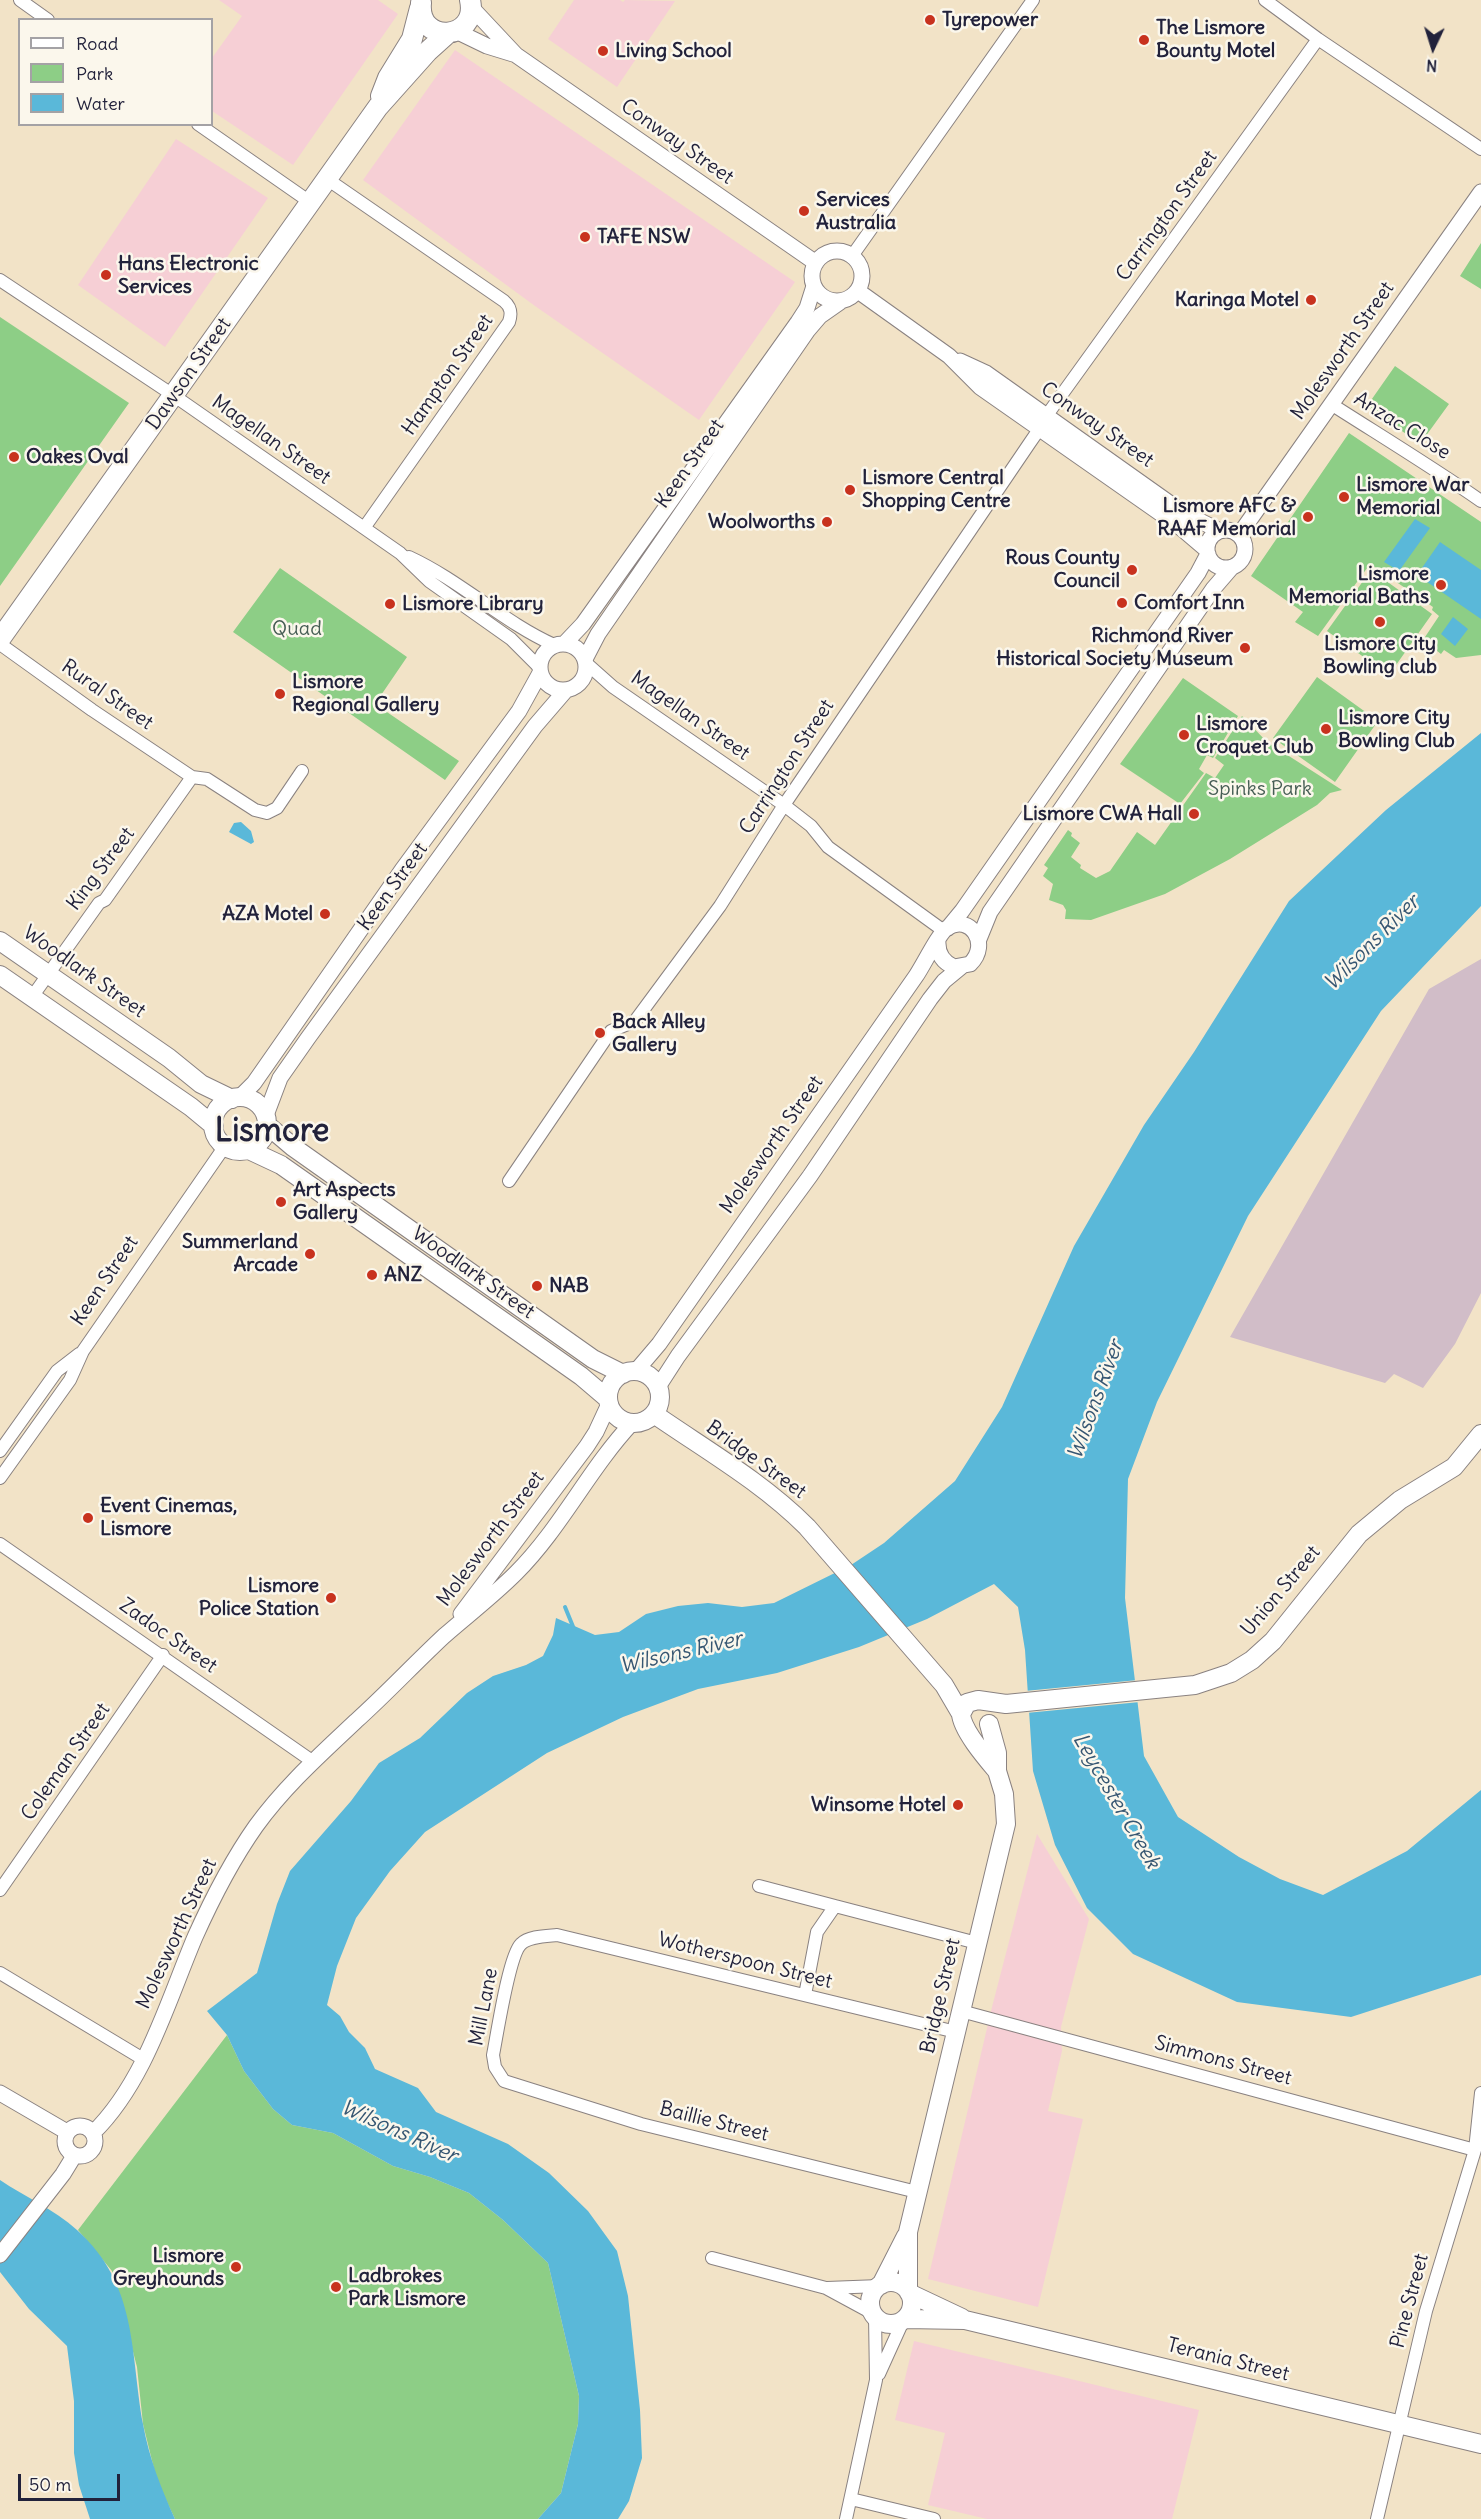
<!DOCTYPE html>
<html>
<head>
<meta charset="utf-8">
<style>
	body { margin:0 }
	#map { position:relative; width:1481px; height:2519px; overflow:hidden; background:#f2e3c7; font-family:Delius,sans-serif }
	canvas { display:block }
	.legend { position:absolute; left:18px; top:18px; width:195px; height:108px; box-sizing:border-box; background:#fbf7ec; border:2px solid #a4a2a5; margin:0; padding:8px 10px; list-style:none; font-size:18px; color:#22223b }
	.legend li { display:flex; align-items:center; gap:12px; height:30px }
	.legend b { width:30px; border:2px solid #a4a2a5 }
	.north { position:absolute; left:1403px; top:18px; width:60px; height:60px; -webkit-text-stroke:4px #fbf7ec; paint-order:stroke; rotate:184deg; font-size:16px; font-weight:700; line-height:24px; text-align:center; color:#22223b }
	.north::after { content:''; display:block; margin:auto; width:21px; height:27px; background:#22223b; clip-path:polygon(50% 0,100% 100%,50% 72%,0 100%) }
	.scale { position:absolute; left:18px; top:2474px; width:102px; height:27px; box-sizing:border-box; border:3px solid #22223b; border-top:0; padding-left:8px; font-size:18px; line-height:21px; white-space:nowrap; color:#22223b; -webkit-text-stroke:4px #fbf7ec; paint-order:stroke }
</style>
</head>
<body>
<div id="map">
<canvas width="1481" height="2519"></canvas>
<ul class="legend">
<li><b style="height:8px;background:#fff"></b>Road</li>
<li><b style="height:16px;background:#8dce86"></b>Park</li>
<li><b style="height:16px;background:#5ab8d9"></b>Water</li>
</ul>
<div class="north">N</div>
<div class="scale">50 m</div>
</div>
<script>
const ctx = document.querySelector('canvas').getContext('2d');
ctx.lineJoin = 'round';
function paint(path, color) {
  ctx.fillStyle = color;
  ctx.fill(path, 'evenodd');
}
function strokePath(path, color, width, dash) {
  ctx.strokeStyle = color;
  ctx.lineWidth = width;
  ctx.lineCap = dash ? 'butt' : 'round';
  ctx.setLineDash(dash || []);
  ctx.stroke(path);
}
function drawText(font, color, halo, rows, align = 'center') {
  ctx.font = font + ' Delius,sans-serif';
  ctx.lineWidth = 5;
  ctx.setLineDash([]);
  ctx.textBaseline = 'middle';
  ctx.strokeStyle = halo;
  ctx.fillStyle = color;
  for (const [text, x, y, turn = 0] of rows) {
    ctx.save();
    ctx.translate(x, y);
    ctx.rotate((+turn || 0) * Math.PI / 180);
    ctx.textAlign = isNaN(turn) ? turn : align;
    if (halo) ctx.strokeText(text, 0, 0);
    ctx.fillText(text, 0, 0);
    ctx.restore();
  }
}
const built = new Path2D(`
	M 219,0 L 378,0 L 398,14 L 293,165 L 212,111 L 212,58 L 242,16 Z
	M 574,0 L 620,0 L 623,2 L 625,0 L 675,1 L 617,87 L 548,39 Z
	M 455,50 L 795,282 L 699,420 L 535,306 L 363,180 Z
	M 176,139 L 268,198 L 165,347 L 78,285 Z
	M 1037,1834 L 1089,1919 L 1061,2027 L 1062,2051 L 1048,2111 L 1083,2119 L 1038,2307 L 928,2279 L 992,2007 Z
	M 914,2341 L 1199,2410 L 1172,2519 L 987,2519 L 928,2505 L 945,2433 L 895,2420 Z`);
const industrial = new Path2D(`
	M 1481,959 L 1481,1293 L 1455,1344 L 1423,1388 L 1394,1374 L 1385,1383 L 1230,1337 L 1429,989 Z`);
const green = new Path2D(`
	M 1481,243 L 1481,289 L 1460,276 Z
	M 0,317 L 129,403 L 0,586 Z
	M 1395,366 L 1449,404 L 1420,444 L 1367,406 Z
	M 1349,433 L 1481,522 L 1481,655 L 1456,658 L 1444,650 L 1441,654 L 1423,640 L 1439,616 L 1432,610 L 1433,607 L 1370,564 L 1318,636 L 1295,622 L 1303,612 L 1251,576 Z
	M 280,568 L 407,657 L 375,704 L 459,761 L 445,780 L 233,632 Z
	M 1371,570 L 1432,614 L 1389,675 L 1327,631 Z
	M 1317,677 L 1378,721 L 1335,782 L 1273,738 Z
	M 1183,678 L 1238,716 L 1213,758 L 1207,755 L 1199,769 L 1204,773 L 1180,804 L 1120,764 Z
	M 1242,716 L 1267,742 L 1342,790 L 1330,793 L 1317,805 L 1230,859 L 1165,894 L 1091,920 L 1065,919 L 1066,910 L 1063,905 L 1049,900 L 1053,884 L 1043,876 L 1048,868 L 1044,865 L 1068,830 L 1072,833 L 1071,836 L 1080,843 L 1071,857 L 1081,865 L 1080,868 L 1096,878 L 1110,871 L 1137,832 L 1155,845 L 1206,773 L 1215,778 L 1224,765 L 1215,758 Z
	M 227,2035 L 244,2071 L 273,2109 L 292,2125 L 333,2133 L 393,2166 L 430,2177 L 469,2193 L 503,2220 L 548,2263 L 579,2396 L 578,2424 L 561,2493 L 538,2519 L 175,2519 L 157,2481 L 143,2424 L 137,2367 L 112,2271 L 78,2230 Z`);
const water = new Path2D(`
	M 1415,519 L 1430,528 L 1399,571 L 1384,562 Z
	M 1440,542 L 1481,570 L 1481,619 L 1417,575 Z
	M 1453,617 L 1468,629 L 1455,646 L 1441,634 Z
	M 1481,733 L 1481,906 L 1381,1011 L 1248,1216 L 1157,1402 L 1128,1479 L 1125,1598 L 1144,1756 L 1178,1817 L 1239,1857 L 1280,1879 L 1323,1895 L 1407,1851 L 1481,1790 L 1481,1975 L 1351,2017 L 1237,2002 L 1133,1954 L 1087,1908 L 1055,1845 L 1033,1771 L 1025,1650 L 1018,1607 L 994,1584 L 927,1619 L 859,1647 L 777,1673 L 698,1689 L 623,1717 L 547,1753 L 425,1832 L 390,1871 L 356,1918 L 337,1966 L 327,2005 L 340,2016 L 349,2032 L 365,2048 L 375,2069 L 418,2088 L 436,2112 L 508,2144 L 549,2173 L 588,2211 L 617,2251 L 628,2296 L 640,2410 L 642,2458 L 629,2501 L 618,2519 L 538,2519 L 561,2493 L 578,2424 L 579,2396 L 548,2263 L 503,2220 L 469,2193 L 430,2177 L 393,2166 L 333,2133 L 292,2125 L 273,2109 L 244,2071 L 227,2035 L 207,2011 L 257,1973 L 277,1904 L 290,1871 L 351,1801 L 379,1763 L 420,1738 L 467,1693 L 493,1676 L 526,1665 L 543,1656 L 553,1635 L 556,1618 L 595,1635 L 619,1632 L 646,1614 L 678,1606 L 708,1603 L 742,1607 L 774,1603 L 851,1565 L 884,1543 L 955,1481 L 1002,1407 L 1074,1246 L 1144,1125 L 1194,1052 L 1289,901 L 1386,810 Z
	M 241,822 L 251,831 L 254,842 L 251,844 L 229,832 L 234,823 Z
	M 0,2180 C 25,2197 54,2209 77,2230 C 138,2285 130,2351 143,2424 C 149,2458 161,2488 175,2519 L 90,2519 L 79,2485 L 74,2453 L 74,2401 L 67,2346 L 29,2309 L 0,2272 Z`);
const pier = new Path2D(`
	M 1138,1680 L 1140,1702 L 1026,1713 L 1025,1691 Z`);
const stream = new Path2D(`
	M 565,1607 L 574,1629`);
const minor = new Path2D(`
	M 20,0 L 48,20
	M 1265,0 L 1318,39 L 1481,149
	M 198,124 L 310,202
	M 327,179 L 504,301 C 511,307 512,313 509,322 L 364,528
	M 852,256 L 1033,0
	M 0,280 L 173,395 L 400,553 L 429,581 L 511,639 L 539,667
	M 1331,404 C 1381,436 1432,467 1481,501
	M 1047,415 L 1318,39
	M 409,557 C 461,581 503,622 554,645
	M 0,644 L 92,710 L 192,777
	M 586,663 L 613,687 L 784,805 L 811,826 L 828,847 L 944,931
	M 32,997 L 99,903 L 105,900 L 192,777 L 207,779 L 255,810 L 267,813 L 277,808 L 302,771
	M 509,1181 L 611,1031 L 635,1021 L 720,906 L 784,805 L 1029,444 L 1040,428 L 1040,421
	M 0,1451 L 57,1371 L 79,1354
	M 0,1478 L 70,1380 L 83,1351 L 225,1146
	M 0,1544 L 312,1761
	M 759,1886 L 835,1906
	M 0,1890 L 163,1655
	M 0,1973 L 143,2059
	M 805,1995 L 817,1932 L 835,1906 L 977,1943
	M 961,2011 L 1475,2150
	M 917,2192 L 641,2124 L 504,2081 L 495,2067 L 493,2055 C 497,2035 509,1955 521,1944 C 529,1936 547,1936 557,1935 L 956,2032
	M 712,2258 L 826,2288 L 874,2314
	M 827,2288 L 880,2286
	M 879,2374 L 903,2321
	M 851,2499 L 934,2519
	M 846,2519 L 876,2380 L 875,2316
	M 1377,2519 L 1426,2311 L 1475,2150 L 1481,2093`);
const tertiary = new Path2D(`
	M 471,7 L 516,55 L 816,263
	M 456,31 L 487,46 L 513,54
	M812 276a25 25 0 1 1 50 0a25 25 0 1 1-50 0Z
	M 858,291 L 949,356 L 980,387 L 1180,527 L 1207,550
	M 960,361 L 986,373 L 1182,512 L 1220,531
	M1207 549a19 19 0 1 1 38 0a19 19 0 1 1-38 0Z
	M 1239,535 L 1481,192
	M 565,643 L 583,624 L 798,322 L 807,308 L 814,286
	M540 667a23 23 0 1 1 46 0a23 23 0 1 1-46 0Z
	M 585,659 L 598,634 L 808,330 L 820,316 L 840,302
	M 948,928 L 962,911 L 1198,573 L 1208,554
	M 979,939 L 990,912 L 1213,589 L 1232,567
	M 239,1098 L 254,1083 L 291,1030 L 402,870 L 519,711 L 540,673
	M 266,1115 L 280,1078 L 308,1038 L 535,726 L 566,690
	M 636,1371 L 659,1344 L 916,976 C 923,966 939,933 947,928 C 970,913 991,944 970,964 L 954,967 C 942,962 937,953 938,940
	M 658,1387 L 678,1356 L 810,1176 L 930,999 L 944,981 L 961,967
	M 461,1614 L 587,1446 L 596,1432 L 609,1404
	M 0,2093 L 67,2132
	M65 2141a15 15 0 1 1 30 0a15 15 0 1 1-30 0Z
	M 93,2133 C 145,2082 167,2003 195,1937 C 212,1899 232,1860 256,1826 C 285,1786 320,1755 356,1721 C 386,1694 414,1664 444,1636 C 468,1615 493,1596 516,1573 C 561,1528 589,1469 632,1423
	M 0,2255 L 63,2174 L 74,2156`);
const secondary = new Path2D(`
	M 0,941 L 169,1058 L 201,1084 L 232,1099
	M 0,975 L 191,1107 L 214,1126
	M213 1124a27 27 0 1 1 54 0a27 27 0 1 1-54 0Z
	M 267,1125 L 293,1147 L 593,1359 L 623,1374
	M 249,1150 L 281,1165 L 581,1376 L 608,1399
	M608 1397a26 26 0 1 1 52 0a26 26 0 1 1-52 0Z
	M 654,1414 C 706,1450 762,1482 807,1527 L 944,1685 L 961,1714
	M 997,1771 C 986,1758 962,1730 961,1714 L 967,1703 L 978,1700 L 1006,1704 L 1195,1685 L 1231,1673 L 1252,1660 L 1273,1641 L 1359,1534 L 1400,1500 L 1454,1467 L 1481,1434
	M870 2303a21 21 0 1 1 42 0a21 21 0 1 1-42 0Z
	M 881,2285 L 906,2236
	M 908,2291 L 908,2232 L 1006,1824 L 1004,1794 L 997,1771 L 997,1753 L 989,1724
	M 909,2293 L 962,2318
	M 905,2319 L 965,2320 L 1481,2444`);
const primary = new Path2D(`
	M 421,3 C 417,45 479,41 470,0
	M 381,96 L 388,78 L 412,39 L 420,8
	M 0,639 L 378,107 L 428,51 L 448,33`);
const markers = [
	[930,20,6,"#c8321e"],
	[1144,40,6,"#c8321e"],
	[603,51,6,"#c8321e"],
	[804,211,6,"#c8321e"],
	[585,237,6,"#c8321e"],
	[106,275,6,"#c8321e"],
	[1311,300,6,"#c8321e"],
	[14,457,6,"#c8321e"],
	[850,490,6,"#c8321e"],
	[1344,497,6,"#c8321e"],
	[1308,517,6,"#c8321e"],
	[827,522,6,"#c8321e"],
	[1132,570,6,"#c8321e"],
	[1441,585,6,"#c8321e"],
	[1122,603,6,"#c8321e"],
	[390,604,6,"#c8321e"],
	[1380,622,6,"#c8321e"],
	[1245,648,6,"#c8321e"],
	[280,694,6,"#c8321e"],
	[1326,729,6,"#c8321e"],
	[1184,735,6,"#c8321e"],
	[1194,814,6,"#c8321e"],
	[325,914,6,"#c8321e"],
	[600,1033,6,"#c8321e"],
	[281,1202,6,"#c8321e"],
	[310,1254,6,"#c8321e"],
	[372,1275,6,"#c8321e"],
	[537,1286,6,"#c8321e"],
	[88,1518,6,"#c8321e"],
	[331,1598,6,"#c8321e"],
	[958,1805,6,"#c8321e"],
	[236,2267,6,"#c8321e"],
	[336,2287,6,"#c8321e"]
];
const poiNames = [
	["Tyrepower",942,20],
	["The Lismore",1156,28],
	["Bounty Motel",1156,51],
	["Living School",615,51],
	["Services",816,200],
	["Australia",816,223],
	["TAFE NSW",597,237],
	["Hans Electronic",118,264],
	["Services",118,287],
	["Karinga Motel",1299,300,"right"],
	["Oakes Oval",26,457],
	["Lismore Central",862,478],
	["Shopping Centre",862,501],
	["Lismore War",1356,485],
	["Memorial",1356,508],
	["Lismore AFC &",1296,506,"right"],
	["RAAF Memorial",1296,529,"right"],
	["Woolworths",815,522,"right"],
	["Rous County",1120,558,"right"],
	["Council",1120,581,"right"],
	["Lismore",1429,574,"right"],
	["Memorial Baths",1429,597,"right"],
	["Comfort Inn",1134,603],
	["Lismore Library",402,604],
	["Richmond River",1233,636,"right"],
	["Historical Society Museum",1233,659,"right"],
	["Lismore City",1380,644,"center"],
	["Bowling club",1380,667,"center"],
	["Lismore",292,682],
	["Regional Gallery",292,705],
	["Lismore City",1338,718],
	["Bowling Club",1338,741],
	["Lismore",1196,724],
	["Croquet Club",1196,747],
	["Lismore CWA Hall",1182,814,"right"],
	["AZA Motel",313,914,"right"],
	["Back Alley",612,1022],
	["Gallery",612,1045],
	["Art Aspects",293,1190],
	["Gallery",293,1213],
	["Summerland",298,1242,"right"],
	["Arcade",298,1265,"right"],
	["ANZ",384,1275],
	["NAB",549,1286],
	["Event Cinemas,",100,1506],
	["Lismore",100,1529],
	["Lismore",319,1586,"right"],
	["Police Station",319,1609,"right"],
	["Winsome Hotel",946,1805,"right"],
	["Lismore",224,2256,"right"],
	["Greyhounds",224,2279,"right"],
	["Ladbrokes",348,2276],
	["Park Lismore",348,2299]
];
const streetNames = [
	["Conway Street",677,142,35],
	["Carrington Street",1167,216,-54],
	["Molesworth Street",1343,351,-55],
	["Dawson Street",189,374,-55],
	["Hampton Street",448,375,-55],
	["Conway Street",1097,425,35],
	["Anzac Close",1402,426,32],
	["Magellan Street",271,440,35],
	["Keen Street",690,464,-55],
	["Rural Street",107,695,35],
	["Magellan Street",690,716,35],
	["Carrington Street",787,767,-57],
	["King Street",101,869,-53],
	["Keen Street",393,887,-54],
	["Woodlark Street",84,972,35],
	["Molesworth Street",772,1145,-55],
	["Woodlark Street",473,1273,35],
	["Keen Street",105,1281,-56],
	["Bridge Street",756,1460,36],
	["Molesworth Street",491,1539,-53],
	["Union Street",1281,1591,-50],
	["Zadoc Street",168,1636,35],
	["Coleman Street",66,1762,-55],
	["Molesworth Street",177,1934,-65],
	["Wotherspoon Street",745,1961,14],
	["Bridge Street",941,1996,-77],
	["Mill Lane",484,2007,-79],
	["Simmons Street",1223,2061,15],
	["Baillie Street",714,2122,14],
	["Pine Street",1410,2301,-75],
	["Terania Street",1228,2360,14]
];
const parkNames = [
	["Quad",297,629],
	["Spinks Park",1260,789]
];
const waterNames = [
	["Wilsons River",1372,943,-45],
	["Wilsons River",1096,1400,-70],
	["Wilsons River",681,1653,-13],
	["Leycester Creek",1116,1801,60],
	["Wilsons River",399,2132,24]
];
const townNames = [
	["Lismore",272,1132]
];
paint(built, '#f6cfd5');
paint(industrial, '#d1bdc8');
paint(green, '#8dce86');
paint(water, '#5ab8d9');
paint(pier, '#f2e3c7');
strokePath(stream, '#5ab8d9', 4);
strokePath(minor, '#8a8281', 14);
strokePath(tertiary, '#8a8281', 17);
strokePath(secondary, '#8a8281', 20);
strokePath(primary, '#8a8281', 22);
strokePath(minor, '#fff', 12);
strokePath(tertiary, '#fff', 15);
strokePath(secondary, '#fff', 18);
strokePath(primary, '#fff', 20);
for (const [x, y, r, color] of markers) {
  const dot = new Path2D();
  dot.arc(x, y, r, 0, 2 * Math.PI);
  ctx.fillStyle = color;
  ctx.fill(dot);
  strokePath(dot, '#fbf7ec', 2);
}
drawText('bold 20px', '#22223b', '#fbf7ec', poiNames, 'left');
drawText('20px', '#22223b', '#fbf7ec', streetNames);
drawText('20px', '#475e55', '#fbf7ec', parkNames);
drawText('italic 21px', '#365672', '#fbf7ec', waterNames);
drawText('bold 32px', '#22223b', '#fbf7ec', townNames);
</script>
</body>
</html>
